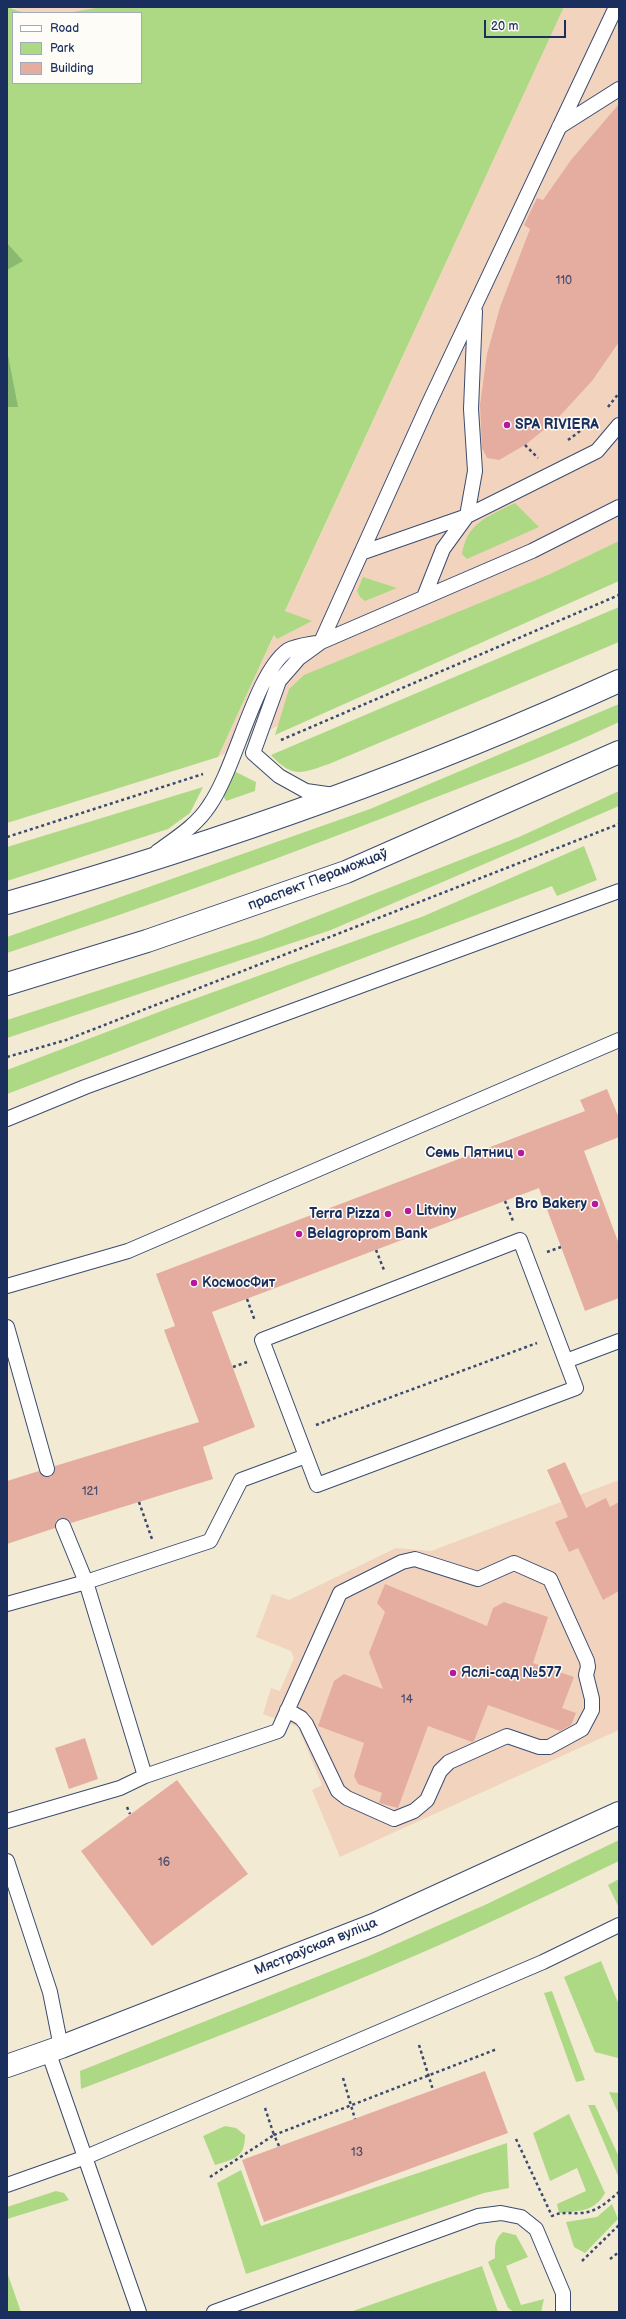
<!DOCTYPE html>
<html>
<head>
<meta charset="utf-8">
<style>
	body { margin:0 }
	#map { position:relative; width:626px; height:2319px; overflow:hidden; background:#f3ead4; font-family:"Balsamiq Sans",sans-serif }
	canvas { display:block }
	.frame { position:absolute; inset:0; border:8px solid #1b2f5e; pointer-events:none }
	.legend { position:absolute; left:12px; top:12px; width:130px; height:72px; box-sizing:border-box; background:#fdfcf7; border:1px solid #a3aaba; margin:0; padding:5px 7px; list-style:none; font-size:12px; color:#1b2f5e }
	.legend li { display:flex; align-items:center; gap:8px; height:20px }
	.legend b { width:20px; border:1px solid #a3aaba }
	.scale { position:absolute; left:484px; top:20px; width:82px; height:18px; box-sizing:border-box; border:2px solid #1b2f5e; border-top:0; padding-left:5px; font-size:12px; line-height:14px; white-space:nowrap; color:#1b2f5e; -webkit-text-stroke:3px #fdfcf7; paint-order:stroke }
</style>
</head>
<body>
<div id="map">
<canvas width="626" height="2319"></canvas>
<div class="frame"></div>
<ul class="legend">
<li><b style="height:5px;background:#fff"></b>Road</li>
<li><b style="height:11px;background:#aed984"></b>Park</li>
<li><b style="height:11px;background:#e5ada0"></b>Building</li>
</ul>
<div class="scale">20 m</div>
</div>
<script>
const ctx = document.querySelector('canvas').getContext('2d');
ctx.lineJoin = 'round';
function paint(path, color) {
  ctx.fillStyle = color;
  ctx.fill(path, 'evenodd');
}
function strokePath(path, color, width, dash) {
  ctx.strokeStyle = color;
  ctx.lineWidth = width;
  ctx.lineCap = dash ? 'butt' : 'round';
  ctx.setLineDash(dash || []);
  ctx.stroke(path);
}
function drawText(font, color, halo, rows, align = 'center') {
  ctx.font = font + ' "Balsamiq Sans",sans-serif';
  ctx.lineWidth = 3;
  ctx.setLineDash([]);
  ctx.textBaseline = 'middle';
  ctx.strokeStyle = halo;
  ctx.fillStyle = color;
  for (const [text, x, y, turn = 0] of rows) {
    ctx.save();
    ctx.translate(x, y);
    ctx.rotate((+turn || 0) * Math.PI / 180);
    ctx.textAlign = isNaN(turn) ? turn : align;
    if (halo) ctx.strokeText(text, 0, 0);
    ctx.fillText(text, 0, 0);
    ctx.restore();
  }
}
const built = new Path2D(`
	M 12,7 L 101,7 L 66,13 L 26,13 Z
	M 564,7 L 619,7 L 619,548 L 218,757 Z
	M 619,1480 L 619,1730 L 340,1857 L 312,1790 L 322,1785 L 298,1727 L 263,1714 L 271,1688 L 280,1691 L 294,1658 L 291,1651 L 256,1637 L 272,1594 L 289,1600 L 396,1548 L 431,1551 Z`);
const green = new Path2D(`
	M 7,7 L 26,13 L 13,13 L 13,83 L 141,83 L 141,13 L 66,13 L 101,7 L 564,7 L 285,611 L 312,621 L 277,639 L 274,635 L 218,757 L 7,823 Z
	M 515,503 L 539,527 L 467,559 L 462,554 C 467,522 489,516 515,503 Z
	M 619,541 L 619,581 L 275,735 L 289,689 L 304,675 L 548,575 Z
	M 363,577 L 397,588 L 365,601 L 360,597 L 357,591 Z
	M 619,607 L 619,642 L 329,764 C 302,773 293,779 271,755 Z
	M 619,704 L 619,722 C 559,751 496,774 434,798 C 293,854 151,905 7,953 L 7,937 L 370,809 Z
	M 234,771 L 256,782 L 255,791 L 226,801 L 223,795 Z
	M 203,787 L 190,813 L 168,829 L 7,881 L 7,847 Z
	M 619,791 L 619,806 L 331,930 L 7,1038 L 7,1020 L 261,938 L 519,837 Z
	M 584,846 L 597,880 L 557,896 L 552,886 L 7,1094 L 7,1070 L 172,1007 L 424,916 Z
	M 619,1840 L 619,1861 C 544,1897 470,1933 393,1965 C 290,2009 186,2049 81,2089 L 80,2071 L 369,1956 L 487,1904 Z
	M 619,1879 L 619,1908 L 608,1885 Z
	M 601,1961 L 619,2005 L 618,2058 L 595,2052 L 564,1977 Z
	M 552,1991 L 585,2080 L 576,2082 L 544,1993 Z
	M 609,2092 L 619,2093 L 619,2115 Z
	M 588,2105 L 595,2105 L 619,2157 L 619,2178 Z
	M 569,2114 L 605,2193 C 595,2212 578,2211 559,2213 L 557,2204 L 586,2191 L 577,2168 L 550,2181 L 533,2133 Z
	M 225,2126 L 236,2128 L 245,2135 C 245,2158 234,2159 215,2165 L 203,2136 Z
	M 507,2143 L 509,2188 L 484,2193 L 246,2274 L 217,2183 L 241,2170 L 261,2226 Z
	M 56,2191 L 64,2193 L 69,2200 L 7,2219 L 7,2207 Z
	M 612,2204 L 618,2219 L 585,2253 L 574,2247 L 566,2222 L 597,2217 Z
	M 503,2232 L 516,2235 L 528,2257 L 506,2266 L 521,2305 L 544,2299 L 541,2312 L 514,2312 L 508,2308 L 488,2262 L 495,2258 C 495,2247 494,2239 503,2232 Z
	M 482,2266 L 498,2312 L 350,2312 Z
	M 7,2272 L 21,2312 L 7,2312 Z`);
const forest = new Path2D(`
	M 7,243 L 23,261 L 7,270 Z
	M 7,349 L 7,350 L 18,407 L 7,407 Z`);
const building = new Path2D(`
	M 619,104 L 619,342 L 592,381 L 556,420 L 525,445 L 499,460 L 487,458 L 482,448 L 480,405 L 487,354 L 500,307 L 530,229 L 524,225 L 537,198 L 543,200 L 571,160 Z
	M 607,1089 L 619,1118 L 619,1137 L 584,1151 L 619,1244 L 619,1298 L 585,1311 L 539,1188 L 212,1312 L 255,1427 L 203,1447 L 213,1479 L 71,1523 L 68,1519 L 60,1518 L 56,1521 L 55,1528 L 7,1544 L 7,1481 L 39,1471 L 45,1477 L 50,1477 L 55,1471 L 55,1466 L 199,1422 L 164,1330 L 175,1326 L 156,1274 L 585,1111 L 580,1100 Z
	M 565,1462 L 586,1508 L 606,1498 L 610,1507 L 619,1502 L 619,1591 L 603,1600 L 578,1548 L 569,1552 L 555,1522 L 568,1517 L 547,1470 Z
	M 385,1584 L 487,1626 L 493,1608 L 504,1602 L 548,1617 L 533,1663 L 574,1677 L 562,1708 L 576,1713 L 571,1725 L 560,1731 L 488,1705 L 474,1741 L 472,1742 L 428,1726 L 398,1808 L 379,1803 L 382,1793 L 358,1784 L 354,1776 L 364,1743 L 318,1726 L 334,1681 L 344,1674 L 383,1689 L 369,1653 L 385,1612 L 377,1603 Z
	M 85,1738 L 98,1779 L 69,1789 L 55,1748 Z
	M 177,1780 L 248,1874 L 152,1946 L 81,1851 Z
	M 485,2071 L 508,2133 L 264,2222 L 242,2160 Z`);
const path = new Path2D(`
	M 608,407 L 619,393
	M 568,440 L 591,423
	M 525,445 L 538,458
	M 281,740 L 619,595
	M 7,837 L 203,774
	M 7,1057 L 66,1040 L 619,824
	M 505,1201 L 513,1221
	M 376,1250 L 384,1270
	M 547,1252 L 561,1247
	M 247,1299 L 255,1321
	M 233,1367 L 247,1362
	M 316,1425 L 537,1343
	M 139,1502 L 152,1539
	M 127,1807 L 130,1814
	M 419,2045 L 433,2090
	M 343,2078 L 355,2119
	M 516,2139 L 552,2216 C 562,2211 571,2214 581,2213 C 597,2212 607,2202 619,2192
	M 279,2146 L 274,2135 L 497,2049
	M 210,2177 L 274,2135 L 265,2108
	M 610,2259 L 619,2252
	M 582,2261 L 619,2225
	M 336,2311 L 336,2312`);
const lane = new Path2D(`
	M 559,127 L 619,89
	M 361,553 L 467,516 L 475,471 L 471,409 L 475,311
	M 424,597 L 443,549 L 467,516 L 597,451 L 619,425
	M 334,795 L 306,791 L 279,776 L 253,753 L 279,681 L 299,658 L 321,642 L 428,405 L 616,7
	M 157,852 C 176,838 196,826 209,806 C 236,768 255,673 288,650 C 296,645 312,644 321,642 L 532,551 L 619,507
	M 7,1119 L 85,1087 L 619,891
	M 520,1240 L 576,1388 L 317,1485 L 262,1340 Z
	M 7,1286 L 128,1251 L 619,1040
	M 7,1327 L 47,1469
	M 566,1361 L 619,1341
	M 7,1604 L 86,1582 L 210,1541 L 241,1480 L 306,1456
	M 145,1776 L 278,1731 L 340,1593 L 402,1562 L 415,1559 L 478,1579 L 514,1563 L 550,1579 L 587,1661 L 588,1667 L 586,1675 L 592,1699 L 592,1710 L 582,1729 L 549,1747 L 539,1747 L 507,1736 L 449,1762 L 440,1771 L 427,1800 L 414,1811 L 394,1819 L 347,1798 L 338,1791 L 306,1724 L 301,1718 L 287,1710
	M 7,1821 L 120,1788 L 145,1776 L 86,1582 L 63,1526
	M 7,1861 L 50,1992 L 61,2047
	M 48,2051 L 139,2312
	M 7,2185 L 86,2157 L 543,1962 L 619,1925
	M 214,2312 L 478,2216 L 501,2213 L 521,2217 L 536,2229 L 563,2293 L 563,2312`);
const secondary = new Path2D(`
	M 7,2066 L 61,2047 L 376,1924 L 619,1813`);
const primary = new Path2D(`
	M 7,903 C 215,844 422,771 619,681
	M 7,984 L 147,941 L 346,872 L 619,752`);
const markers = [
	[507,425,4,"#b5179e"],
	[521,1153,4,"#b5179e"],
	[595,1204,4,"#b5179e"],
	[408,1211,4,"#b5179e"],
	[388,1214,4,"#b5179e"],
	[299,1234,4,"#b5179e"],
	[194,1283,4,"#b5179e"],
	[453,1673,4,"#b5179e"]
];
const numberNames = [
	["110",564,281],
	["121",90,1492],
	["14",407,1700],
	["16",164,1863],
	["13",357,2153]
];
const poiNames = [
	["SPA RIVIERA",515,425],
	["Семь Пятниц",513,1153,"right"],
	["Bro Bakery",587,1204,"right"],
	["Litviny",416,1211],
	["Terra Pizza",380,1214,"right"],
	["Belagroprom Bank",307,1234],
	["КосмосФит",202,1283],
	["Яслі-сад №577",461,1673]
];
const streetNames = [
	["праспект Пераможцаў",318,880,-21],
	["Мястраўская вуліца",316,1947,-22]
];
paint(built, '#f2d4be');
paint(green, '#aed984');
paint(forest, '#8ab972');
paint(building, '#e5ada0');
strokePath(lane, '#3b4b70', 16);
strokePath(secondary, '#3b4b70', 24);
strokePath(primary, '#3b4b70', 24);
strokePath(path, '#3b4b70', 2.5, [3, 3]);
strokePath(lane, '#fff', 14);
strokePath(secondary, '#fff', 22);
strokePath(primary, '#fff', 22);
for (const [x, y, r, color] of markers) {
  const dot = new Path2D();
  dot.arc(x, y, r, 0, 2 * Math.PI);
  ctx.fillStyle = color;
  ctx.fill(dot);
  strokePath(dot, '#fdfcf7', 1.5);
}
drawText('12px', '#4e4e6e', null, numberNames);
drawText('bold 14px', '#1b2f5e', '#fdfcf7', poiNames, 'left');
drawText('14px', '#1b2f5e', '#fdfcf7', streetNames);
</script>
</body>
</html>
